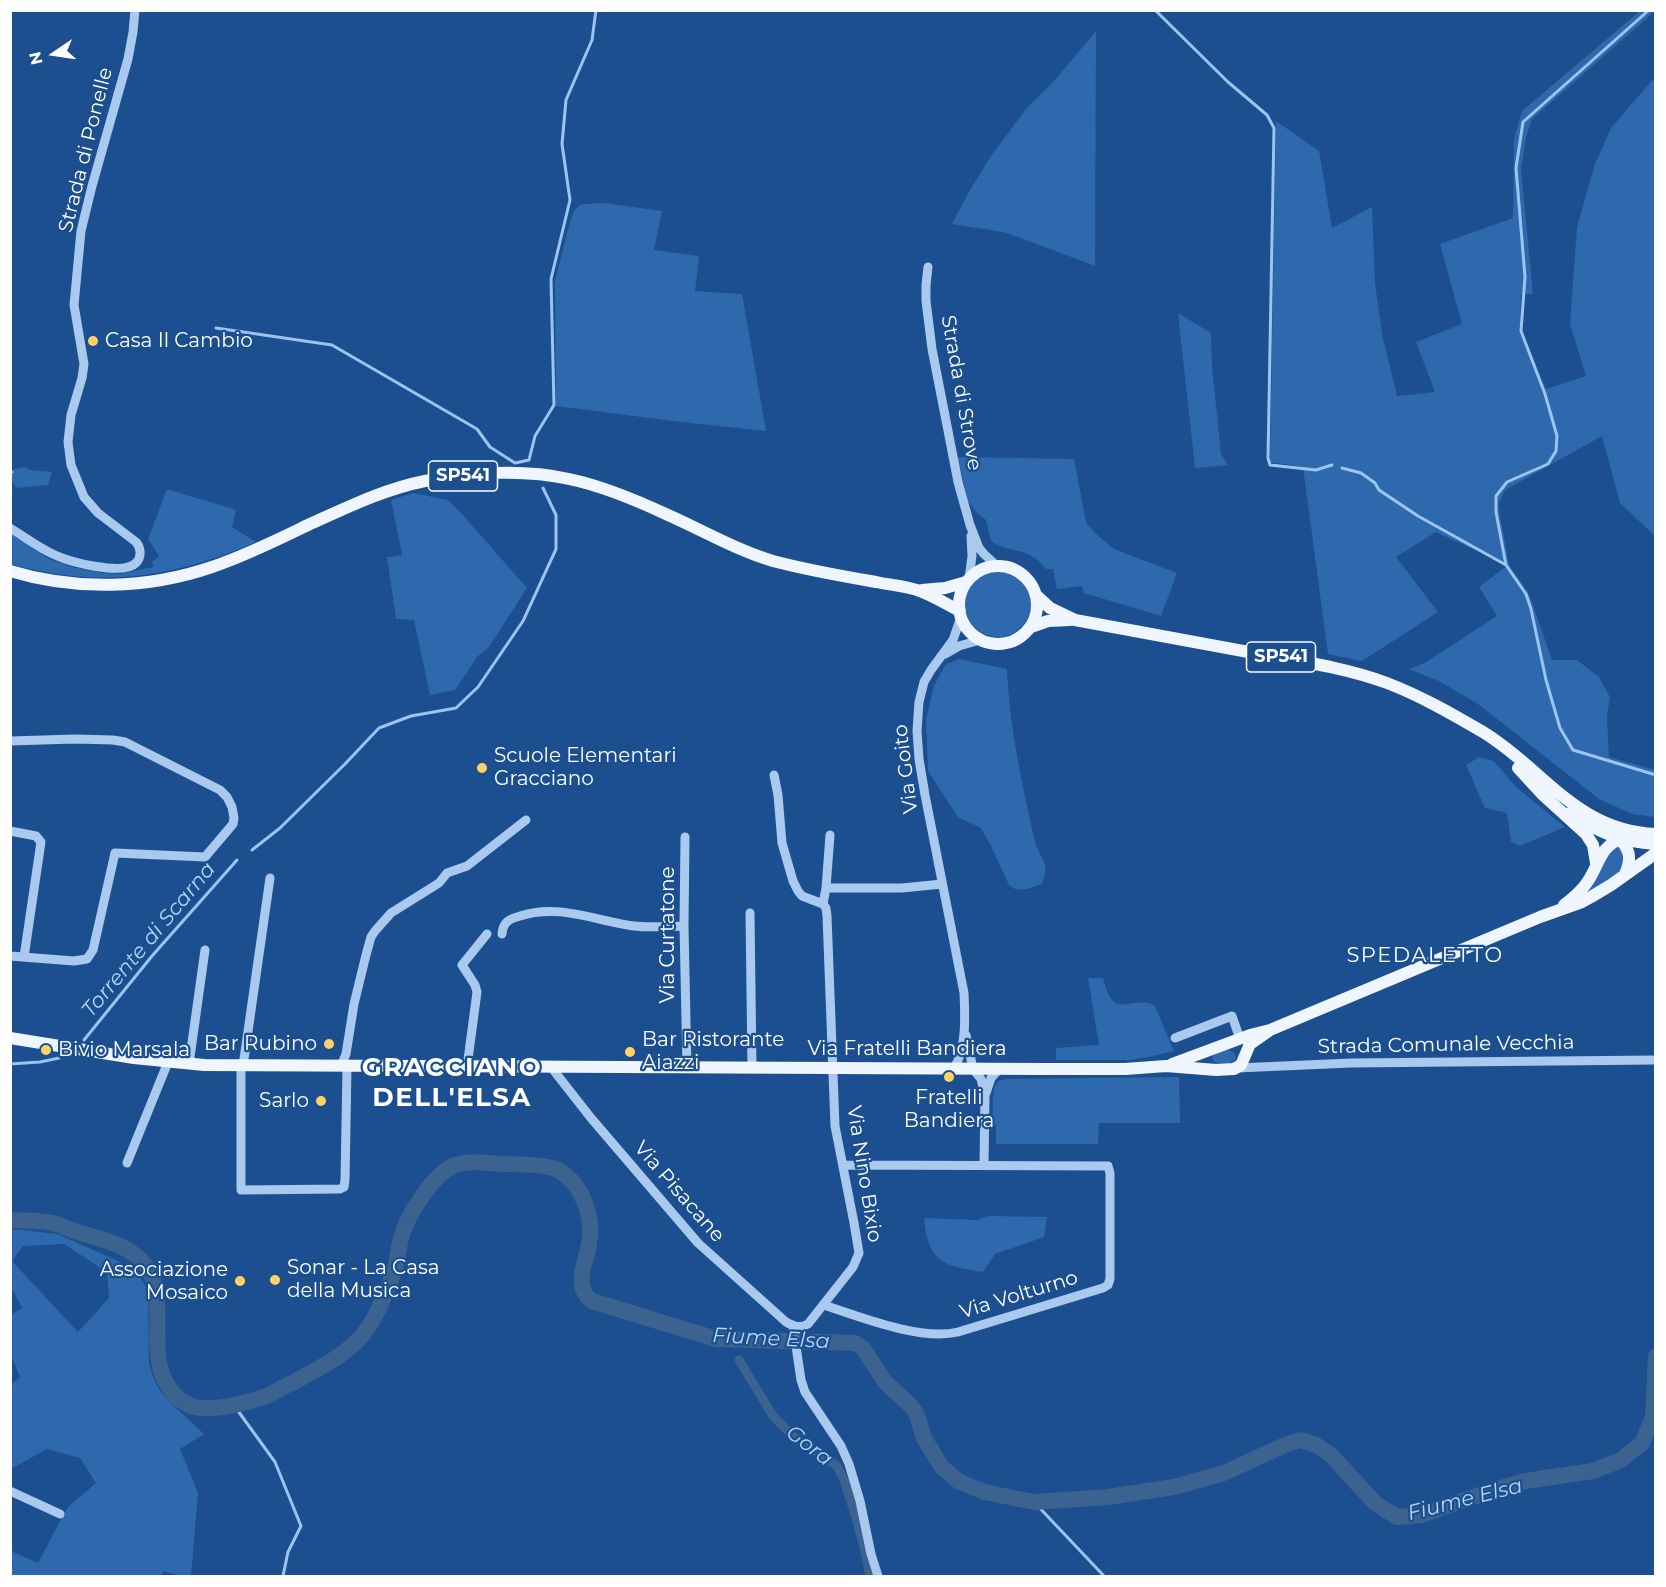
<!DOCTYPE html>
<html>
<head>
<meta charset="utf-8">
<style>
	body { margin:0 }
	#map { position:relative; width:1666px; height:1587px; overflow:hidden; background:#1b4f8f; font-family:Montserrat,sans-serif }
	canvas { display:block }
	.frame { position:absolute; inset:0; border:12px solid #fff; pointer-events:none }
	.north { position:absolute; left:24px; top:24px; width:60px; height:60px; -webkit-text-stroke:4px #1b4f8f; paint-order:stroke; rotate:257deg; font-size:16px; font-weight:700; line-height:24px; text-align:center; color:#fff }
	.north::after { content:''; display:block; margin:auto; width:21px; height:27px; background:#fff; clip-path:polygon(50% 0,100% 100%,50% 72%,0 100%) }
</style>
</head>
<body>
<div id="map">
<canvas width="1666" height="1587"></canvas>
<div class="frame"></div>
<div class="north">N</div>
</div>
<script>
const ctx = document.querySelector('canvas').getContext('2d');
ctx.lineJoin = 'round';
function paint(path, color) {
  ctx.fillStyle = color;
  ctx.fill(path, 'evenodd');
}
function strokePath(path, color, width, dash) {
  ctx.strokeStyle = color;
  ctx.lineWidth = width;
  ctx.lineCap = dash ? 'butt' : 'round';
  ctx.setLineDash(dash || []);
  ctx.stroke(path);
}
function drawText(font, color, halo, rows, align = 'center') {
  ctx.font = font + ' Montserrat,sans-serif';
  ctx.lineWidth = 4.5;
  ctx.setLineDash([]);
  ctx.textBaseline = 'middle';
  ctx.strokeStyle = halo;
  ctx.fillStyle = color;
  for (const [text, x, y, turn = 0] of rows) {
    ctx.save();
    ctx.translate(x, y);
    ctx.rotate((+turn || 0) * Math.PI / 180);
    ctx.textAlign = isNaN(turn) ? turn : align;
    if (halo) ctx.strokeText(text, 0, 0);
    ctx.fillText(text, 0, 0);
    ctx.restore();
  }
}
const green = new Path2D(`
	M 1640,11 L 1655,11 L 1532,119 L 1526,137 L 1521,169 L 1533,294 L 1521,294 L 1520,328 L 1546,389 L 1586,376 L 1570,324 L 1577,227 L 1595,164 L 1611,128 L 1655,77 L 1655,536 L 1620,503 L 1602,436 L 1505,490 L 1498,505 L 1509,565 L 1529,594 L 1552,660 L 1577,660 L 1599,677 L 1610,697 L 1607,716 L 1609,757 L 1655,770 L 1655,817 L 1632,814 L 1599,799 L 1478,704 L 1441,682 L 1409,669 L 1423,664 L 1497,616 L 1479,587 L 1508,565 L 1436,532 L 1396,557 L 1438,612 L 1362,661 L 1328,654 L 1303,467 L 1270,462 L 1276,121 L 1319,151 L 1332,228 L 1372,207 L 1375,283 L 1382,334 L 1397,396 L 1435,392 L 1416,342 L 1462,324 L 1440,244 L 1513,218 L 1514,140 L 1522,111 Z
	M 1096,31 L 1095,266 L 1021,238 L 1003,232 L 952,224 L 970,190 L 991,156 L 1026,109 L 1054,81 Z
	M 604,203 L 662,211 L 654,250 L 699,256 L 695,291 L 742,294 L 766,431 L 681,422 L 556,406 L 555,281 L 570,222 L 575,209 L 580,205 L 585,204 Z
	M 1178,313 L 1211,333 L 1212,367 L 1221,454 L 1228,465 L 1195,468 Z
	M 957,457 L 1074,459 L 1086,522 L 1094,532 L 1114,549 L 1177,573 L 1161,616 L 1084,593 L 1082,586 L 1057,589 L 1053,569 L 1046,569 C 1028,545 1011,555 991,541 L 986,520 L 977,513 L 968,501 Z
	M 25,467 L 31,470 L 52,472 L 48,485 L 16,488 L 11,479 L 11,470 Z
	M 167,489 L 236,510 L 232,527 L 256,542 C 173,578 98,589 11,564 L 11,534 L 49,559 L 76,568 L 104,573 L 121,574 L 153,567 L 152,562 L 159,556 L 148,539 Z
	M 413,493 L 448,500 L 461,513 L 527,588 L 489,647 L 478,656 L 455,690 L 430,695 L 414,620 L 396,619 L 387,557 L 402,555 L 391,500 Z
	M965 604a33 33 0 1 1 66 0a33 33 0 1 1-66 0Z
	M 959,659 L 1007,669 C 1009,726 1022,782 1034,838 C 1038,857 1053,864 1041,884 C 1030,888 1019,894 1009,885 L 991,846 L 981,828 L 958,817 L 928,771 L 926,719 L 934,686 L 945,665 Z
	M 1479,757 L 1494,761 L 1515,786 L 1565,827 L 1520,846 L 1511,842 L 1507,813 L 1485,808 L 1466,765 Z
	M 1617,846 L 1625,850 L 1624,870 L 1590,893 L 1588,890 L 1604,857 Z
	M 1088,978 L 1103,978 C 1105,984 1106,991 1110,997 C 1120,1014 1140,995 1155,1006 L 1174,1051 L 1148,1057 L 1129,1060 L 1056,1060 L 1056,1048 L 1099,1045 Z
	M 1227,1049 L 1235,1053 L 1236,1058 C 1231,1065 1221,1066 1214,1062 L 1212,1058 L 1214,1055 Z
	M 1179,1077 L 1180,1123 L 1099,1123 L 1098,1144 L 996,1144 L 996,1126 L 993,1125 C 993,1116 991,1089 997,1083 C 999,1080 1002,1080 1006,1079 Z
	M 988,1216 L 1047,1217 L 1044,1237 L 995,1254 L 983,1272 C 943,1266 928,1262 924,1218 L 977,1220 Z
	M 11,1229 L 58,1234 L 135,1269 L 148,1290 L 149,1364 L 154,1379 L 160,1391 L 173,1405 L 204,1434 L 180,1449 L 198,1493 L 191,1576 L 181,1576 L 164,1571 L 161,1576 L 11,1576 L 11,1551 L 38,1563 L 67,1508 L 96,1483 L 80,1458 L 47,1449 L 11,1469 L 11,1385 L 20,1377 L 11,1356 L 11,1315 L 22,1308 L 11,1287 ZM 64,1244 L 107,1272 L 109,1298 L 78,1332 L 12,1261 L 23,1246 Z`);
const stream = new Path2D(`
	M 1155,10 L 1228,82 L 1267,115 L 1274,128 L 1268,458 L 1270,465 L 1316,470 L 1332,465
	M 1649,10 L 1523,122 L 1516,168 L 1525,277 L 1521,331 L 1545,394 L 1557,436 L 1556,451 L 1548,464 L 1507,482 L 1496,496 L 1496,512 L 1506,565 L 1526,594 L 1531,609 L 1546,680 L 1560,728 L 1573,750 L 1656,775
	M 216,328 L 332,345 L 477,429 L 490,447 L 515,463 L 529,460 L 535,436 L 554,405 L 551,279 L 570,200 L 562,144 L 566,100 L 592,40 L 596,10
	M 1342,468 L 1361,473 L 1375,483 L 1379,490 L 1418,516 L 1506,565
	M 10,473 L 12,472
	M 252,850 L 280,828 L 345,764 L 379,728 L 411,716 L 456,708 L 478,687 L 523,621 L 556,549 L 556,515 L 543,488
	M 84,1040 L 152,956 L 237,860
	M 10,1064 L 40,1062 L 59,1058
	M 233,1404 L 275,1462 L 301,1526 L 288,1552 L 283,1576
	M 1034,1502 L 1104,1576`);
const canal = new Path2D(`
	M 739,1360 L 773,1416 L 794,1437 L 837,1466 L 844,1480 L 856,1518 L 864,1547 L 870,1576`);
const river = new Path2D(`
	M 10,1220 C 24,1221 40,1220 53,1223 C 61,1225 68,1229 75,1231 C 100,1240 129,1243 146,1266 C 171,1301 142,1357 173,1393 C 181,1402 189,1407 201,1408 C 219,1410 250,1402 266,1396 C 275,1392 283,1387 292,1383 C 319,1368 350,1354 368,1328 C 379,1311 387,1291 394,1272 C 398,1260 398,1247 402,1235 C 408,1214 434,1173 455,1165 C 469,1160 487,1163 502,1164 C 516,1164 547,1164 558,1170 C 583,1184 594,1218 589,1244 C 586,1264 572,1285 592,1301 L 716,1339 L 855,1343 L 863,1348 L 885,1382 L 911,1406 L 917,1415 L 924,1438 L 941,1466 L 958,1481 L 984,1492 L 1034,1502 L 1108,1497 L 1174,1487 L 1224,1473 L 1285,1445 L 1300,1440 L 1316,1445 L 1330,1454 L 1375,1503 L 1397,1517 L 1421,1515 L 1494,1490 L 1525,1481 L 1593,1471 L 1621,1460 L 1642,1443 L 1653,1417 L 1656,1356`);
const minor = new Path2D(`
	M 928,267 L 926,285 L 926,301 L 932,349 L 958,482 L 970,525 L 979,548 L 984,554 L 997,566
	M 10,528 C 25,537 39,548 55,555 C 70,562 123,576 136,563 C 142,557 141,548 136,542 L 98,513 L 84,497 L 71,465 L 68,442 L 71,415 L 82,378 L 84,364 L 74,305 L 81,231 L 92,186 L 128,59 L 133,32 L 135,10
	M 969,579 L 972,556 L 971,536
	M 945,654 L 959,646 L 980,640
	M 10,741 L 75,739 L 113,740 L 125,742 L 220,790 L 227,797 L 232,807 L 234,818 L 233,824 L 205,857 L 115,853 L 93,950 L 87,959 L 74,961 L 10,956
	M 774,775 L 778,795 L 782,843 L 793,881 L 798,891 L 802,896 L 823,904
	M 10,831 L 36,836 L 41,842 L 24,957
	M 685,837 L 684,926 L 687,1068
	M 826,888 L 902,888 L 942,884
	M 750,913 L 752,1068
	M 502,934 C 503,922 509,919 520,916 C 559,903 596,921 634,926 C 650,928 668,926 684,926
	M 966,1035 L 973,1069 L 981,1079 L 985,1095 L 984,1165
	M 1175,1038 L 1232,1016 L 1240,1039
	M 189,1064 L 205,950
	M 241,1066 L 241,1190 L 340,1189 L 344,1187 L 345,1180 L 347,1066
	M 243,1066 L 270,878
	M 341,1066 L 346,1054 L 354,1004 L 366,955 L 371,937 L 375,931 L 391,913 L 439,883 L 447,873 L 467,866 L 526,820
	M 467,1067 L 477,992 L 475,985 L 462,965 L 487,934
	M 551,1067 L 591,1118 L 698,1243 L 786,1322 C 793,1326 800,1329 808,1324 L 853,1267 L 859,1253 L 854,1223 L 835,1126 L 827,916 L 826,908 L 823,904 L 826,888 L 830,835
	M 1237,1068 L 1351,1063 L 1656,1060
	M 953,1069 C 967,1051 965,1015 964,993 L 925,795 L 919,759 L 917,731 L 919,702 L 924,682 L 931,670 L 953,640 L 961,617
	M 986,1093 L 991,1078 L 999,1069
	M 127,1163 L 168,1062
	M 824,1305 C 860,1317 921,1341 958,1332 L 1103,1288 L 1108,1285 L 1110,1279 L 1110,1173 L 1108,1166 L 844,1165
	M 793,1326 L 801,1380 L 805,1392 L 841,1446 L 849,1464 L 860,1501 L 871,1554 L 878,1576
	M 10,1491 L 60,1514`);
const major = new Path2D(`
	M959 605a39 39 0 1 1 78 0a39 39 0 1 1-78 0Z
	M 10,571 C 76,591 148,589 212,567 C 245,556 277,540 308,525 C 346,508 384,489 425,481 C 469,472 525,469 569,479 C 603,486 636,500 668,515 C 702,530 736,550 773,561 C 807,570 841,576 876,582 C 890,585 906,586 920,591 C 934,596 946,604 960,611
	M 922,590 L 945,588 L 966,582
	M 1037,596 L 1050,608 L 1075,620 C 1135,631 1194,642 1254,653 C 1298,661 1344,667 1387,683 C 1421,696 1452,714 1483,732 C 1544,769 1576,831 1656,834
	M 1031,627 L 1048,621 L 1070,620
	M 1518,768 L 1542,794 L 1586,834 L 1593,845 L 1596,863
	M 1571,812 C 1596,833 1623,842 1656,844
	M 1618,836 C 1629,850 1633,856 1625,874
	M 1564,905 C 1573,898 1582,891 1588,881 C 1601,861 1599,847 1624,837
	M 10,1038 L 134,1058 L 204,1065 L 1042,1069 L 1125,1069 L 1166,1066 L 1216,1070 L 1234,1069 L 1241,1065 L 1250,1044 L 1270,1030
	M 1172,1064 L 1250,1035 L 1270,1030 L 1540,917 L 1582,902 L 1591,897 L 1611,885 L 1656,853`);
const markers = [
	[93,341,6,"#ffd166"],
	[482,768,6,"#ffd166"],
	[329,1044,6,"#ffd166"],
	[46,1050,6,"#ffd166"],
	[630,1052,6,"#ffd166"],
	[949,1077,6,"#ffd166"],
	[321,1101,6,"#ffd166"],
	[275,1280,6,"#ffd166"],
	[240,1281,6,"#ffd166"]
];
const shields = [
	[463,476,69],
	[1281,657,69]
];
const shieldNames = [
	["SP541",463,476],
	["SP541",1281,657]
];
const streetNames = [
	["Strada di Ponelle",86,150,-76],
	["Strada di Strove",961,393,80],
	["Via Goito",906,769,-97],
	["Via Curtatone",668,935,-90],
	["Strada Comunale Vecchia",1446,1045,-1],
	["Via Fratelli Bandiera",907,1049],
	["Via Nino Bixio",864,1174,81],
	["Via Pisacane",679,1192,49],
	["Via Volturno",1019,1295,-17]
];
const poiNames = [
	["Casa Il Cambio",105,341],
	["Scuole Elementari",494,756],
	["Gracciano",494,779],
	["Bar Ristorante",642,1040],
	["Aiazzi",642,1063],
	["Bar Rubino",317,1044,"right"],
	["Bivio Marsala",58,1050],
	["Fratelli",949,1098,"center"],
	["Bandiera",949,1121,"center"],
	["Sarlo",309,1101,"right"],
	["Sonar - La Casa",287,1268],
	["della Musica",287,1291],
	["Associazione",228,1270,"right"],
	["Mosaico",228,1293,"right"]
];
const waterNames = [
	["Torrente di Scarna",149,940,-50],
	["Fiume Elsa",771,1339,3],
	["Gora",809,1446,38],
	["Fiume Elsa",1465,1500,-14]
];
const neighbourhoodNames = [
	["SPEDALETTO",1425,956]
];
const districtNames = [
	["GRACCIANO",452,1068],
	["DELL'ELSA",452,1098]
];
paint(green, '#2e69ad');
strokePath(stream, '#9cc4f0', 3);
strokePath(canal, '#3c6290', 9);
strokePath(river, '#3c6290', 16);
strokePath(minor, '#a9c9ee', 9);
strokePath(major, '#f0f6ff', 12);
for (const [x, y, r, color] of markers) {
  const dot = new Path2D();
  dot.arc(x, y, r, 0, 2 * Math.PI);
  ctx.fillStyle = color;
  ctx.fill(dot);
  strokePath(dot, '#1b4f8f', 2);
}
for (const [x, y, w] of shields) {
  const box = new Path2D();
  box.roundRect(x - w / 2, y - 15, w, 30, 4.5);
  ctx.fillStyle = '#1b4f8f';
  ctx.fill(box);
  strokePath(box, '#fff', 1.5);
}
drawText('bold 18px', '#fff', null, shieldNames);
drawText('20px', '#fff', '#1b4f8f', streetNames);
drawText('20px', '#fff', '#1b4f8f', poiNames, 'left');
drawText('italic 21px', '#b5d3f5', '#1b4f8f', waterNames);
ctx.letterSpacing = '1.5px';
drawText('21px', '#fff', '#1b4f8f', neighbourhoodNames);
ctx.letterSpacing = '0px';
ctx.letterSpacing = '1.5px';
drawText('bold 26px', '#fff', '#1b4f8f', districtNames);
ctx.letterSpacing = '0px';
</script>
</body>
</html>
